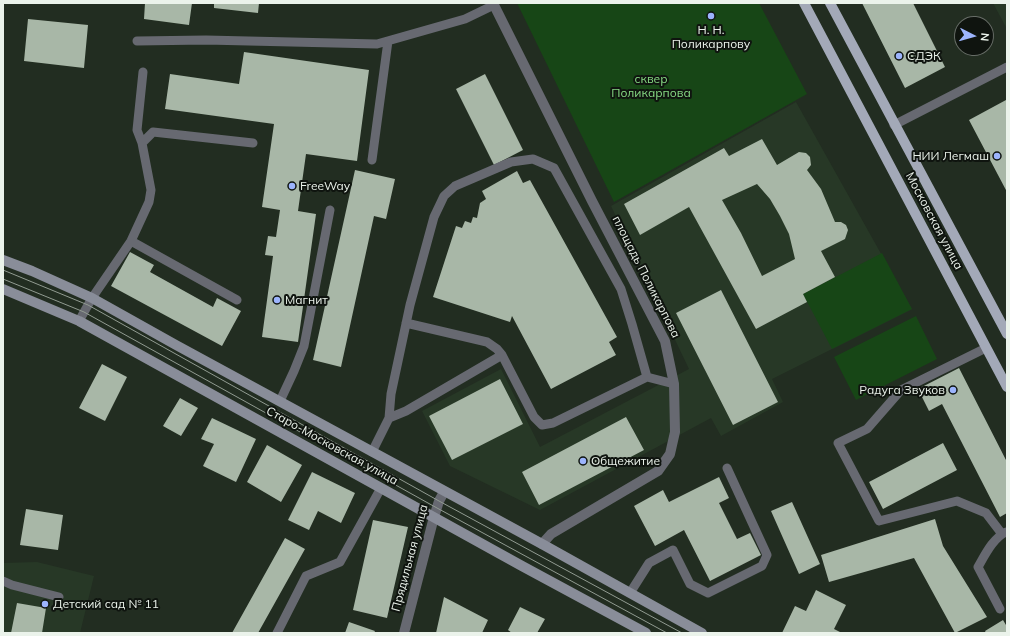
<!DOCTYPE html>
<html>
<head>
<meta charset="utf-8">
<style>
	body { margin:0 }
	#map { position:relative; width:1010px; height:636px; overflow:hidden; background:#222d21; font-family:Mulish,sans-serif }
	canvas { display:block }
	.frame { position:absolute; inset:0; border:4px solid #ebf3eb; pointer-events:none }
	.north { position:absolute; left:954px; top:16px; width:40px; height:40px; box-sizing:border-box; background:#0f140f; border:1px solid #676d67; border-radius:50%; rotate:96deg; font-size:11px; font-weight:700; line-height:16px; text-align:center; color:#ebf3eb }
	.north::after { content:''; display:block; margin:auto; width:14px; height:18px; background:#9cb4fd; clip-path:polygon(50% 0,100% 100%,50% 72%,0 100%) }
</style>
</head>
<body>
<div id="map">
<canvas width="1010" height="636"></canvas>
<div class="frame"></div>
<div class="north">N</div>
</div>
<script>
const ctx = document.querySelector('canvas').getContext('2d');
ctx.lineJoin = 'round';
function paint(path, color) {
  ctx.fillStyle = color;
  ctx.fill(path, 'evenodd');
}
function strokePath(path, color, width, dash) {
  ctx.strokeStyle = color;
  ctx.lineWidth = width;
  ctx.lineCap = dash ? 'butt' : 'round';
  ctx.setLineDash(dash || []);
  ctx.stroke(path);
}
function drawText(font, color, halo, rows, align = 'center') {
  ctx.font = font + ' Mulish,sans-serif';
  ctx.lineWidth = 4;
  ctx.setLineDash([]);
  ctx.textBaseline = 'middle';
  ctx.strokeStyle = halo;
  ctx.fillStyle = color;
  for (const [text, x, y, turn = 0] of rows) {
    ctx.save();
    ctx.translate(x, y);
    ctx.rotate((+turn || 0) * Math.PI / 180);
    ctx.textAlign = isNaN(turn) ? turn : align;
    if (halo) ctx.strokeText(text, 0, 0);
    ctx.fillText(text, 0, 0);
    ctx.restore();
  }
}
const built = new Path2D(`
	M 993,3 L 1007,3 L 1007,29 Z
	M 796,102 L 912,309 L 772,379 L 783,402 L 721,436 L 711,418 L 540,510 L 450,466 L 422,411 L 501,369 L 540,447 L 689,369 L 611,206 Z
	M 37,562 L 94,576 L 80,633 L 3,633 L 3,563 Z`);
const green = new Path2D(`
	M 517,3 L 759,3 L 807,94 L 614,202 Z
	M 882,253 L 912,309 L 832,349 L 803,294 Z
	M 916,316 L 937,359 L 856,400 L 834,357 Z`);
const building = new Path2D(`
	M 145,3 L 192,3 L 189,25 L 144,19 Z
	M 214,3 L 259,3 L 258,13 L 214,8 Z
	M 862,3 L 913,3 L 945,67 L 905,88 Z
	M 28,19 L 88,25 L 84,68 L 24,61 Z
	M 244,52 L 369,70 L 357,161 L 306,154 L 298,211 L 316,214 L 298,342 L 262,337 L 273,256 L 265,255 L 268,236 L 276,237 L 280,210 L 262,207 L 274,124 L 165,109 L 170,74 L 239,84 Z
	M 485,74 L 523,150 L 494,165 L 456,89 Z
	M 1006,100 L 1007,101 L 1007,192 L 969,120 Z
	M 762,139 L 777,165 L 799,152 L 806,153 L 810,157 L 811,165 L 807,170 L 821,189 L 835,222 L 841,222 L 846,225 L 848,230 L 845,239 L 821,251 L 835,277 L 803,294 L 807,302 L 756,329 L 689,207 L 640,235 L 624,204 L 724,148 L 729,156 ZM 757,184 L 770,199 L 780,216 L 789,234 L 795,259 L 762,276 L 741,233 L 722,200 Z
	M 355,170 L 395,179 L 386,219 L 374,216 L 341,367 L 313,360 Z
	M 517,171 L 523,183 L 530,180 L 617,337 L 609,342 L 616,355 L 551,389 L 512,316 L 510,322 L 433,297 L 456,226 L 462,228 L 465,221 L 471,223 L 473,217 L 477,218 L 480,203 L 486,199 L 482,191 Z
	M 130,252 L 154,265 L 150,272 L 213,307 L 217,298 L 241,311 L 222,346 L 111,286 Z
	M 721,290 L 778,402 L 733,425 L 676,313 Z
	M 102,364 L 127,377 L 105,421 L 79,408 Z
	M 959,368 L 1007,462 L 1007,513 L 1000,517 L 942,404 L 929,411 L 918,389 Z
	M 500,379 L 523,424 L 452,460 L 429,416 Z
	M 180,398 L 198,408 L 181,436 L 163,426 Z
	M 626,417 L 644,450 L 539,505 L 522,472 Z
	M 212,418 L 256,439 L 236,482 L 203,466 L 214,444 L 201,439 Z
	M 943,443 L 957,470 L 883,509 L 869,482 Z
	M 267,445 L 302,465 L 281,502 L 247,482 Z
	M 312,472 L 355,493 L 341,523 L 318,511 L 309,530 L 288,520 Z
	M 719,477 L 729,498 L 719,503 L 737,539 L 750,533 L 761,555 L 710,581 L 684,530 L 655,546 L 634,506 L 663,490 L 669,502 Z
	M 792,502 L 820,564 L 799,574 L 771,511 Z
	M 26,509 L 63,515 L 58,550 L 20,545 Z
	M 935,519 L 943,546 L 987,617 L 955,633 L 914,558 L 829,582 L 821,555 Z
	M 373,520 L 408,527 L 387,618 L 353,610 Z
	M 285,538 L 305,549 L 258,633 L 232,633 Z
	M 816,590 L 846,605 L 834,629 L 842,633 L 782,633 L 795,606 L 806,611 Z
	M 444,597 L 488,620 L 482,633 L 436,633 Z
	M 17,603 L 46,608 L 42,633 L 11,633 Z
	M 520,607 L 545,619 L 537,633 L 512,633 L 508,630 Z
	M 1003,620 L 1006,625 L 1007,624 L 1007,633 L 986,633 L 985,631 Z
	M 349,622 L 375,631 L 374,633 L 345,633 Z`);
const service = new Path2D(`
	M 137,41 L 206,40 L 377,44 L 465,19 L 494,5
	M 894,125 L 1007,67
	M 142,143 L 137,130 L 143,72
	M 372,160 L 388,41
	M 131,241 L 237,300
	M 79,321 L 92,298 L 131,241 L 149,202 L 151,190 L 142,143 L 153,132 L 253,143
	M 406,323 L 487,342 L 497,349 L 502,355
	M 986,348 L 901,390 L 867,429 L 838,443 L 879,521 L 957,501 L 986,513 L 1002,534
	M 280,401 L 294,371 L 304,346 L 330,210
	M 389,418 L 391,394 L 410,305 L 434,217 L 444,196 L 455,186 L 511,162 L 533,159 L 554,168 L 621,289 L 632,324 L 647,377
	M 372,452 L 389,418 L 406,411 L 502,355 L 534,417 L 542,425 L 553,423 L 647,377 L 674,384
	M 3,581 L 12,585 L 59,597
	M 630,593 L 649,563 L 673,550 L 690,584 L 708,593 L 762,566 L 767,555 L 727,468
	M 1000,609 L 978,567 C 985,555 993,538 1006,532
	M 277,633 L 306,576 L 340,562 L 381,488`);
const minor = new Path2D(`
	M 493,3 L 592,201 L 665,341 L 674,384 L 675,432 L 670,454 L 658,471 L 551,534 L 542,544
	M 404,633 L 434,517 L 439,501 L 444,492`);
const secondary = new Path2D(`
	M 3,260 L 32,271 L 92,298 L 176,345 L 542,544 L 702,633
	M 3,289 L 79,321 L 522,566 L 646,633`);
const primary = new Path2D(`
	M 804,3 L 1007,387
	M 830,3 L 1007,334`);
const tram = new Path2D(`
	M 3,270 L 88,305 L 439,501 L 682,633
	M 3,279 L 84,312 L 437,508 L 667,633`);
const markers = [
	[711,16,4,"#9cb4fd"],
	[899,56,4,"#9cb4fd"],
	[997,156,4,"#9cb4fd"],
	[292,186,4,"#9cb4fd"],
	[277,300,4,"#9cb4fd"],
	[953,390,4,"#9cb4fd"],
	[583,461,4,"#9cb4fd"],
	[45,604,4,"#9cb4fd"]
];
const poiNames = [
	["Н. Н.",711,30,"center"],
	["Поликарпову",711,44,"center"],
	["СДЭК",907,56],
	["НИИ Легмаш",989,156,"right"],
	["FreeWay",300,186],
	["Магнит",285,300],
	["Радуга Звуков",945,390,"right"],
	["Общежитие",591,461],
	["Детский сад № 11",53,604]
];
const parkNames = [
	["сквер",651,79],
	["Поликарпова",651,93]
];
const streetNames = [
	["Московская улица",934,221,62],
	["площадь Поликарпова",646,277,63],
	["Старо-Московская улица",332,446,29],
	["Прядильная улица",410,558,-75]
];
paint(built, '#273826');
paint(green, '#174616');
paint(building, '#a8b7a7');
strokePath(service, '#676971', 9);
strokePath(minor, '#676971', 10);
strokePath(secondary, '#898d99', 10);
strokePath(primary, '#a3a9b8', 10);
strokePath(tram, '#919b91', 1);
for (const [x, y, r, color] of markers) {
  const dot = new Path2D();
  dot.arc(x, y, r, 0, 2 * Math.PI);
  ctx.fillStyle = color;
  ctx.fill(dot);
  strokePath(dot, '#0f140f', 1.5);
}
drawText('12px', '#ebf3eb', '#0f140f', poiNames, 'left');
drawText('12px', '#87da84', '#0f140f', parkNames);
drawText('12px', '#ebf3eb', '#0f140f', streetNames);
</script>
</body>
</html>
